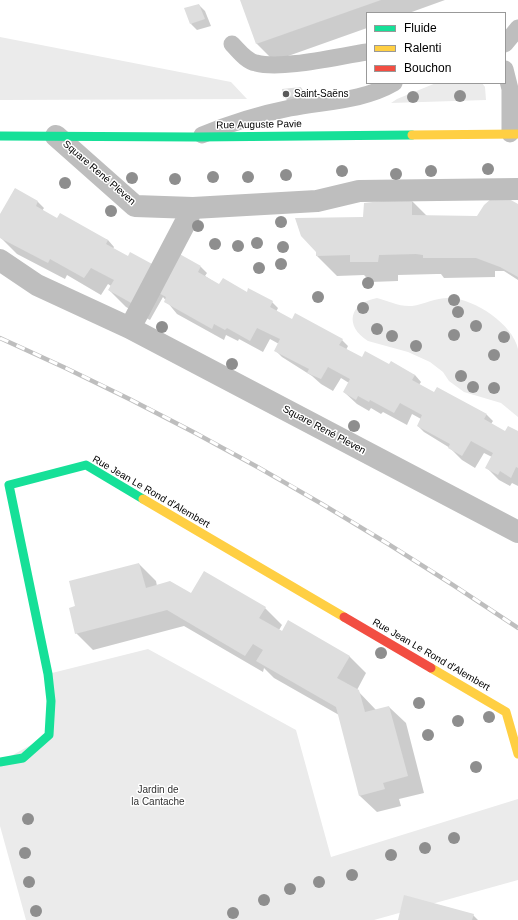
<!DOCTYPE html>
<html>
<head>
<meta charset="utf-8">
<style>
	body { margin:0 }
	#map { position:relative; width:518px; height:920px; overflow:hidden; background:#fff; font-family:Helvetica,sans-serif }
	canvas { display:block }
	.legend { position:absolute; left:366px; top:12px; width:140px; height:72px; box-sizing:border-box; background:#fff; border:1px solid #999; margin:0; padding:5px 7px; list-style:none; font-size:12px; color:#000 }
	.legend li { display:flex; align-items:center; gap:8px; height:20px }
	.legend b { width:20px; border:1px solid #999 }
</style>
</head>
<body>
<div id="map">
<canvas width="518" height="920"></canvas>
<ul class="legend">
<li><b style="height:5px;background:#16e098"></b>Fluide</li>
<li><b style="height:5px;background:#ffcf43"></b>Ralenti</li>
<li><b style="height:5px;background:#f24e42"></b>Bouchon</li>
</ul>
</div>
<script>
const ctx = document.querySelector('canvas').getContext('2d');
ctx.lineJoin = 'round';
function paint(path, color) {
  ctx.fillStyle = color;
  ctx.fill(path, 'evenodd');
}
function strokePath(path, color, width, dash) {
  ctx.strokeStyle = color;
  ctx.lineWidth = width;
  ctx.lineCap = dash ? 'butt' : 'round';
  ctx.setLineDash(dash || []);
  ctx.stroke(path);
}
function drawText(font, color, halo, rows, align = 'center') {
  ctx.font = font + ' Helvetica,sans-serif';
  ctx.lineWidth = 3;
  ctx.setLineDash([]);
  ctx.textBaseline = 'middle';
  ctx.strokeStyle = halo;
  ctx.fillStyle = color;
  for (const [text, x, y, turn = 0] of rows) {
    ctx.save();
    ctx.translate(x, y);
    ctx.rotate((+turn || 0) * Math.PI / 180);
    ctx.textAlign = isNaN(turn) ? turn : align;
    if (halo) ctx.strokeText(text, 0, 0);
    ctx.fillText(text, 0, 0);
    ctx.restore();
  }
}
const green = new Path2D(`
	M 0,37 L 231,82 L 247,99 L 0,100 Z
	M 436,83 L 482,83 L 485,87 L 486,100 L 391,103 L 397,99 Z
	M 377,298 C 389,301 399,307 412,306 C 425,304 437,297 451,298 C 474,299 513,324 518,349 C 518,367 518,398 518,417 L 501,403 L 464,392 L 449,381 L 443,372 L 430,362 L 408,352 L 368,341 C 344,326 349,303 377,298 Z
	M 148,649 L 296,730 L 331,857 L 518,799 L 518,880 L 374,920 L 26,920 L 0,826 L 0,762 L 49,735 L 48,674 Z`);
const shadow = new Path2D(`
	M 241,0 L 445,0 L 409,13 L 367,13 L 367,28 L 274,61 L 257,44 Z
	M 199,5 L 205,11 L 211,26 L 197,30 L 191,24 Z
	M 301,88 L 307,94 L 308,101 L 290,103 L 284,97 Z
	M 15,189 L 38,202 L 44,208 L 42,211 L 61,221 L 108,240 L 114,247 L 113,249 L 128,257 L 154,266 L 201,267 L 207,273 L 205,276 L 219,285 L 272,302 L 278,308 L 276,312 L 296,323 L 342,340 L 348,346 L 346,350 L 366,361 L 389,366 L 415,375 L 421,382 L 419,385 L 439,396 L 474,408 L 487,415 L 493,421 L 491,424 L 506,433 L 518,433 L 518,486 L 512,483 L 510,486 L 499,480 L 487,468 L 492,457 L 484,453 L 475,468 L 462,460 L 450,448 L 424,432 L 418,426 L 421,419 L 412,414 L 407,425 L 383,412 L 381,414 L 371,408 L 369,411 L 357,404 L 344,392 L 349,383 L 341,378 L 333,391 L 321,384 L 312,376 L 282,357 L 276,351 L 279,344 L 270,339 L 263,352 L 239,339 L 238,341 L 226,335 L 224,340 L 177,314 L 163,297 L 150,320 L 126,307 L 109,290 L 111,286 L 108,284 L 101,295 L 67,275 L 65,279 L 17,254 L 0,237 L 0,216 Z
	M 412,201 L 427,216 L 477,217 L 518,206 L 518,280 L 504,271 L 495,271 L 495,277 L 444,278 L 441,274 L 437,274 L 398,275 L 398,281 L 371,282 L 364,275 L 337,276 L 317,256 L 364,218 Z
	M 139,564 L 156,581 L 157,586 L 191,594 L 265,608 L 282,625 L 279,630 L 349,656 L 366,673 L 357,690 L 376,710 L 389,707 L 406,723 L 424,793 L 399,799 L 401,806 L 377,812 L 360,796 L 339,715 L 274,678 L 264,668 L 263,672 L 184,626 L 93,650 L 76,633 L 77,607 Z
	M 473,915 L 478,920 L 399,920 Z`);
const building = new Path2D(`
	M 240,0 L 381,0 L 256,44 Z
	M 199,4 L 205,19 L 190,24 L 184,8 Z
	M 301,87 L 303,95 L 283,98 L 282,89 Z
	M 15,188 L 38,201 L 36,206 L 57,218 L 60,213 L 108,240 L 106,244 L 128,256 L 130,252 L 154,265 L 133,304 L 108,290 L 114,280 L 91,268 L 84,278 L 50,259 L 48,263 L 0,238 L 0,214 Z
	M 500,194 L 518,204 L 518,277 L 500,267 L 476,258 L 423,258 L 423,255 L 416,254 L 379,255 L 378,262 L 350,262 L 350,255 L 316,256 L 316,252 L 301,236 L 295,218 L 363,217 L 364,203 L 391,200 L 412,200 L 412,215 L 477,216 L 484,205 L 492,198 Z
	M 176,252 L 201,266 L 198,272 L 219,284 L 223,278 L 247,292 L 248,288 L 273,301 L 270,307 L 292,319 L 295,313 L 343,339 L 339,345 L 362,357 L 365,351 L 389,364 L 391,361 L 415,375 L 412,380 L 434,392 L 437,387 L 448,393 L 487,414 L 484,419 L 505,431 L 508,426 L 518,431 L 518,468 L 516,467 L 511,478 L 500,471 L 498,475 L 485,468 L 493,453 L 471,441 L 462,456 L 448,448 L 450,444 L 417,426 L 422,415 L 400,403 L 394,413 L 370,400 L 369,402 L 358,396 L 356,400 L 343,392 L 350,379 L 328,367 L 321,379 L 307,373 L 309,369 L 274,351 L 280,339 L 257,328 L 250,341 L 227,328 L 225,330 L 214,324 L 212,329 L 164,302 L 166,297 L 155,291 Z
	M 139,563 L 146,588 L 170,581 L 191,593 L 204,571 L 266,607 L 259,618 L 282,631 L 288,620 L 350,656 L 337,678 L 359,690 L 365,712 L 389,706 L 408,776 L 383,783 L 385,789 L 359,796 L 336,707 L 256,661 L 263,650 L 253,644 L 245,656 L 167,610 L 75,634 L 69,608 L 75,606 L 69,581 Z
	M 404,895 L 474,914 L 472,920 L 398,920 Z`);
const lane = new Path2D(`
	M 232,44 C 239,51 246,61 256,63 C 282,70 339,56 367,52
	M 505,44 L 518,28
	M 505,69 L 510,89 L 510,134
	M 202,135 C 231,123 260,114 290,108 C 326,101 363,101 394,83`);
const street = new Path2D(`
	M 56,136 L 135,206 L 193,208 L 317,201 L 359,191 L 518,189
	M 0,260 L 37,285 L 130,328 L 193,208
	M 130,328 L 518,532`);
const fast = new Path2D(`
	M 0,136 L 197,137 L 412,135
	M 0,762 L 23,758 L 49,735 L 51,701 L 48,674 L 9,485 L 86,465 L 143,499`);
const slow = new Path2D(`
	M 412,135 L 518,134
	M 143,499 L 344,617
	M 431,668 L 506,712 L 518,754`);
const jam = new Path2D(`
	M 344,617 L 431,668`);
const rail = new Path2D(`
	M 0,338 C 181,418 354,517 518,628`);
const trees = [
	[460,96],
	[413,97],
	[488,169],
	[342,171],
	[431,171],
	[396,174],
	[286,175],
	[213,177],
	[248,177],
	[132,178],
	[175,179],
	[65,183],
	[111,211],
	[281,222],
	[198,226],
	[257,243],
	[215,244],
	[238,246],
	[283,247],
	[281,264],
	[259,268],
	[368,283],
	[318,297],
	[454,300],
	[363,308],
	[458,312],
	[476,326],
	[162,327],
	[377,329],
	[454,335],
	[392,336],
	[504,337],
	[416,346],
	[494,355],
	[232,364],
	[461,376],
	[473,387],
	[494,388],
	[354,426],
	[381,653],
	[419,703],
	[489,717],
	[458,721],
	[428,735],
	[476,767],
	[28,819],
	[454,838],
	[425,848],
	[25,853],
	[391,855],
	[352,875],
	[29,882],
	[319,882],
	[290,889],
	[264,900],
	[36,911],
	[233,913]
];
const markers = [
	[286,94,4,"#595959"]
];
const poiNames = [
	["Saint-Saëns",294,94]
];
const streetNames = [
	["Rue Auguste Pavie",259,125,-1],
	["Square René Pleven",99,173,41],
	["Square René Pleven",324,430,28],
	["Rue Jean Le Rond d'Alembert",151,492,30],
	["Rue Jean Le Rond d'Alembert",431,655,30]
];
const parkNames = [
	["Jardin de",158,790],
	["la Cantache",158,802]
];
paint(green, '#ebebeb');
paint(shadow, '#0003');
paint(building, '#dedede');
strokePath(lane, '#bebebe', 17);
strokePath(street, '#bebebe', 22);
strokePath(fast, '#16e098', 9);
strokePath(slow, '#ffcf43', 9);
strokePath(jam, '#f24e42', 9);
strokePath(rail, '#bebebe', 4.5);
strokePath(rail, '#fff', 3, [9]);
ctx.fillStyle = '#8e8e8e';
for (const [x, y] of trees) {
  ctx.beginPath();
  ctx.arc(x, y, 6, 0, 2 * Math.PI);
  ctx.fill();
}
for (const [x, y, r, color] of markers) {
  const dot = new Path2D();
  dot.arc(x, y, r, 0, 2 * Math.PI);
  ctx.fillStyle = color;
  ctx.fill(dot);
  strokePath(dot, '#fff', 1.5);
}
drawText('10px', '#000', '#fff', poiNames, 'left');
drawText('10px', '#000', '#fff', streetNames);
drawText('10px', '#313131', '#fff', parkNames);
</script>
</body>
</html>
